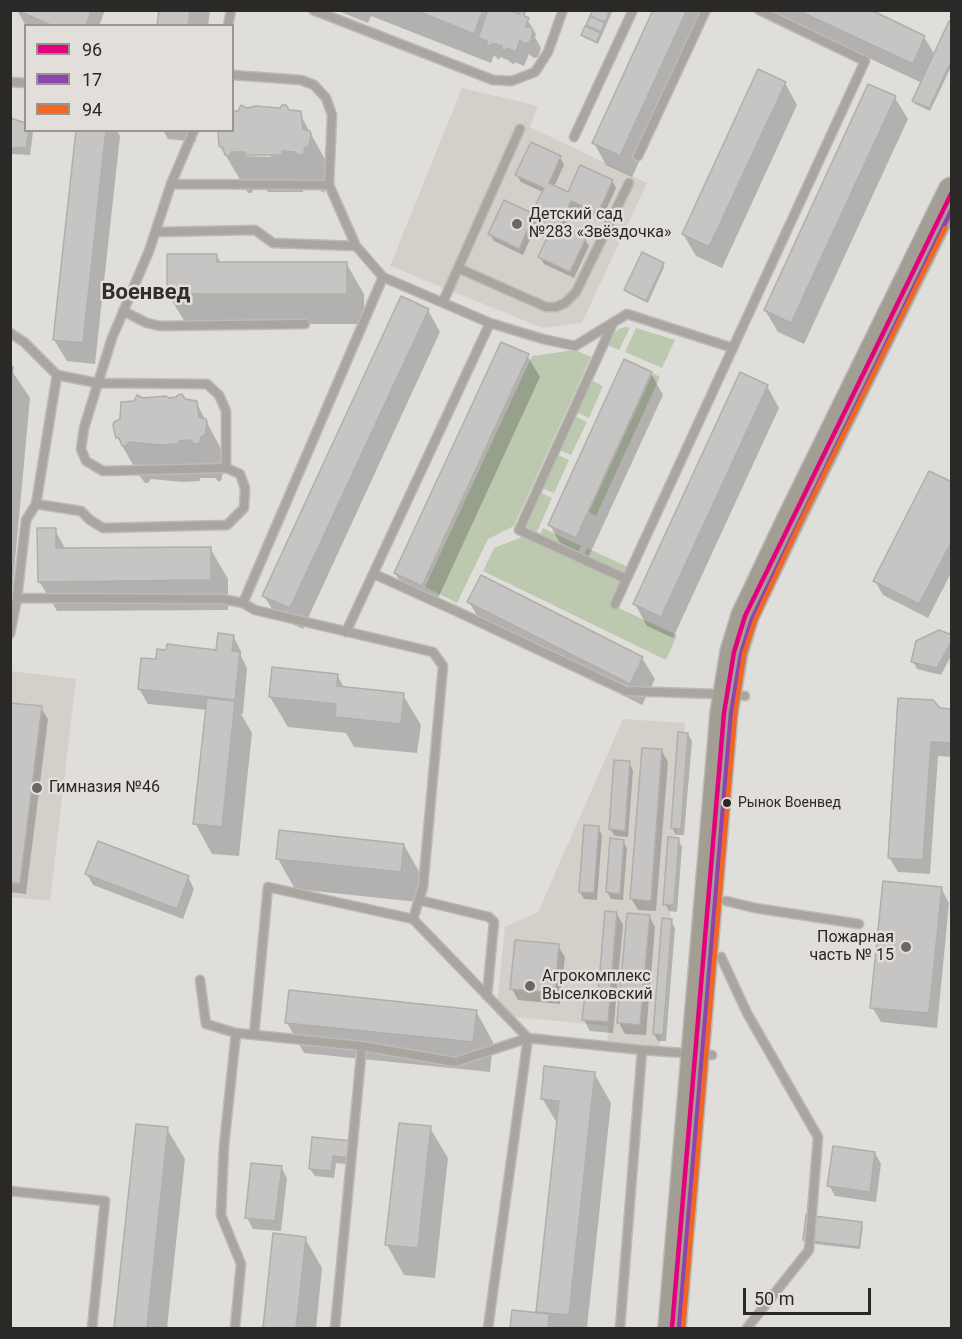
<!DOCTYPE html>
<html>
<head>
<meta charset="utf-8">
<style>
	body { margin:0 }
	#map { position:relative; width:962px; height:1339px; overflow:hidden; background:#e0dedb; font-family:Roboto,sans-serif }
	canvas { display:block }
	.frame { position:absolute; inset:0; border:12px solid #2a2927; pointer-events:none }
	.legend { position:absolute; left:24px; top:24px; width:210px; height:108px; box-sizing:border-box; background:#e2ded9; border:2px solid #989692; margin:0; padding:8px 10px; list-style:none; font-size:18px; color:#2a2927 }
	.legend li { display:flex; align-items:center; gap:12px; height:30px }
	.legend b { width:30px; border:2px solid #989692 }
	.scale { position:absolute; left:743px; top:1288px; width:128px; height:27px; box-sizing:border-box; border:3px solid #2a2927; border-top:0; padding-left:8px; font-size:18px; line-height:21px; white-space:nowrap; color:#2a2927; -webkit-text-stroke:4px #e2ded9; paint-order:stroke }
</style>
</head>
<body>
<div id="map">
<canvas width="962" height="1339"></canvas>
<div class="frame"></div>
<ul class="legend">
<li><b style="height:8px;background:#e5007d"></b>96</li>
<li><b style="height:8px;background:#8e44ad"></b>17</li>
<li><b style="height:8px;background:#f26522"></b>94</li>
</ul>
<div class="scale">50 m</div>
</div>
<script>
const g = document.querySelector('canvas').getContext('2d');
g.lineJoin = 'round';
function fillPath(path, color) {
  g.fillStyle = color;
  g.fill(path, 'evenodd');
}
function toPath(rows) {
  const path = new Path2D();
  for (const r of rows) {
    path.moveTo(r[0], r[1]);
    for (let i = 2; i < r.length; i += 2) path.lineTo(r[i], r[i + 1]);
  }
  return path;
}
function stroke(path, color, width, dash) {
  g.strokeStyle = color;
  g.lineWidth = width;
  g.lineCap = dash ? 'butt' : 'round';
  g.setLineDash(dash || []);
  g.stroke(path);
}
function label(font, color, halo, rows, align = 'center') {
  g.font = font + ' Roboto,sans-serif';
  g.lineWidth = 5;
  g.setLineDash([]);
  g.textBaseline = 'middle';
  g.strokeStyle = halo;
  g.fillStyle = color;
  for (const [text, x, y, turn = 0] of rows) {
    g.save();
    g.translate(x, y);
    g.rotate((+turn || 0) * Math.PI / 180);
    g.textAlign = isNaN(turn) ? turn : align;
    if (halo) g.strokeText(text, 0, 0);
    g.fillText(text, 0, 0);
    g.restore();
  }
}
const built = toPath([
	[462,88,538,106,530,127,647,183,582,323,543,328,390,266],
	[11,671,76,679,50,901,11,897],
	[623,719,685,723,659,1056,607,1050,608,1026,496,1015,505,927,538,912]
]);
const green = toPath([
	[625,327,630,328,619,350,607,345,612,335,619,329],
	[636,328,675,340,662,368,625,352],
	[575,350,591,357,514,526,488,539,457,603,425,587,532,356],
	[653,373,660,377,596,516,589,512],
	[591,380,603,386,589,418,576,412],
	[574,416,587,422,571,455,559,450],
	[556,454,569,460,554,493,541,488],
	[539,492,552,498,536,534,528,530,525,526],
	[543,528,581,546,577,555,539,537],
	[522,537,620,582,610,604,677,635,666,660,483,571,494,548],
	[587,548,628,567,624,576,583,557]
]);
const shadow = toPath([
	[17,10,105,10,99,26,26,26],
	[161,10,210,10,208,26,159,26],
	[336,10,487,10,488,13,520,16,524,14,536,34,535,37,541,48,538,57,534,58,529,54,524,66,515,62,514,65,508,60,500,57,499,60,494,55,491,63,371,16,368,23],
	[594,10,613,10,598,44,585,38,583,35],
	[655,10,709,10,632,177,606,165,594,143],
	[766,10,867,10,924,37,935,55,952,24,952,65,930,111,915,104,913,101,922,83],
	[785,83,797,105,722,268,696,256,683,234],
	[895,98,908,119,804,344,778,332,765,310],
	[246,110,289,112,301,116,331,170,324,193,318,189,303,189,303,192,268,192,266,189,254,189,251,193,248,193,220,146,218,136,219,133,224,130,232,130],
	[245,153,271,154,271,157,245,156],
	[10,120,26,130,33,132,30,155,10,154],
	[77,130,117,130,120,136,95,364,67,361,54,340],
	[163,130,197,130,196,142,168,139],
	[560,157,564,165,554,187,568,194,612,181,616,188,602,219,575,207,565,230,585,239,589,246,574,278,544,264,540,257,551,233,536,226,523,255,494,241,490,234,533,215,543,192,521,182,517,175],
	[216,255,221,263,346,263,364,294,364,324,186,324,168,294],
	[663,264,664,267,648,303,628,293,626,290],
	[428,310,440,332,303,629,277,617,264,596],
	[527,355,540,377,434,607,408,595,395,573],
	[10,368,30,398,10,615],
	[651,373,663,395,588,558,562,547,550,525],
	[767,386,779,408,673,638,647,626,635,604],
	[168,399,194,401,197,404,228,462,226,473,222,475,222,479,219,482,215,478,200,478,200,481,183,482,151,479,148,483,145,483,139,475,117,437,122,420,142,400],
	[952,484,952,571,928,618,883,595,875,581],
	[55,530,66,550,210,548,228,579,228,610,57,611,39,581],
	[469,602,642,658,655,679,642,705,482,624],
	[233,636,241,651,241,656,247,668,243,714,241,714,252,733,239,856,212,854,195,823,207,710,148,704,139,689,157,661,217,651],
	[952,637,952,654,941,675,917,669,913,661],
	[337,675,345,689,403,695,421,725,417,753,354,747,346,733,288,727,270,697],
	[10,704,41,708,48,719,26,894,10,892],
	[939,709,952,710,952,757,938,756,930,874,898,872,889,857],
	[688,734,692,741,684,835,676,835,672,827],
	[662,751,668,762,656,911,638,910,631,898],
	[629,763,633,770,628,837,615,836,610,829],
	[598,827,602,835,597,900,584,899,580,892],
	[678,839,682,847,677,912,669,911,665,904],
	[623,841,627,848,623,900,611,899,607,892],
	[404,845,421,875,418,902,295,889,278,859],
	[87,874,188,877,194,889,183,919,93,885],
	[941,888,949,903,937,1028,881,1022,872,1007],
	[617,914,623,925,613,1033,590,1031,584,1020,599,996],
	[649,916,655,927,646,1035,625,1034,619,1023],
	[671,921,675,928,666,1041,658,1041,654,1034],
	[558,946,565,957,560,1004,518,1000,512,989],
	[476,1011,493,1042,490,1072,304,1053,287,1023],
	[594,1073,611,1103,587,1328,512,1328,514,1311,538,1314,558,1125,542,1098],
	[137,1125,167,1129,185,1159,167,1328,115,1328],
	[430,1128,448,1158,435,1278,404,1275,387,1245],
	[351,1143,354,1165,336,1163,334,1178,315,1176,310,1169],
	[875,1153,881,1164,876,1202,835,1196,829,1185],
	[281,1167,287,1178,281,1231,253,1229,247,1218],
	[861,1223,863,1226,860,1249,806,1243,805,1240],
	[275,1235,305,1238,322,1268,316,1328,265,1328]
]);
const building = toPath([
	[16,10,91,10,86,26,53,26,16,10],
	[159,10,190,10,188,26,157,26,159,10],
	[415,10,483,10,474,34,415,10],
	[488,10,510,10,519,14,520,11,525,12,524,16,529,18,525,27,531,27,533,32,530,42,525,44,520,40,516,52,506,48,505,51,501,49,502,46,492,43,491,46,486,44,487,41,478,38,488,10],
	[593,10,604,10,609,13,605,22,590,16,593,10],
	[653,10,687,10,620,156,592,143,653,10],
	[797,10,871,10,925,36,913,64,797,10],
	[590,16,605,23,601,32,586,25,590,16],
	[949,21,952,22,952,60,929,108,912,101,949,21],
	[585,26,601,33,596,42,581,35,585,26],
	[758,69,786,82,709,247,682,234,758,69],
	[868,84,896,96,791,323,764,310,868,84],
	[241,105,247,108,256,106,280,108,282,105,286,105,289,110,301,111,303,129,310,131,311,134,309,146,305,148,303,155,296,154,295,152,282,151,282,155,245,155,245,152,232,152,229,156,225,155,223,148,219,146,218,132,232,130,232,111,238,111,241,105],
	[10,118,26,123,26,130,29,130,26,148,16,147,15,149,10,148,10,118],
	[76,130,106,130,83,343,53,340,76,130],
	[531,142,561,156,549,183,568,192,580,165,613,180,598,213,571,201,560,226,586,238,570,272,538,257,551,229,532,220,519,249,488,234,504,200,532,213,544,188,515,175,531,142],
	[642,252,664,263,646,301,624,290,642,252],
	[167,254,217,254,217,262,347,262,347,294,167,294,167,254],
	[401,296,429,309,290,608,262,596,401,296],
	[501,342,529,354,422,586,394,573,501,342],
	[624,359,652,372,576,538,548,525,624,359],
	[10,366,13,367,10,398,10,366],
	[740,372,768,385,661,617,633,604,740,372],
	[182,394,185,399,197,401,199,417,206,419,207,423,205,435,201,437,199,444,192,443,192,440,179,441,179,444,160,445,129,442,126,446,122,446,119,438,116,438,113,426,114,422,120,419,121,402,134,401,137,395,143,398,166,396,169,398,176,397,178,395,182,394],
	[929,471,952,482,952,541,919,604,873,581,929,471],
	[37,528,56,528,56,548,211,547,211,580,38,582,37,528],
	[481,575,643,657,630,684,467,602,481,575],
	[939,630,952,635,952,640,937,668,911,662,916,641,939,630],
	[218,633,234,635,232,651,240,652,235,700,138,689,141,658,156,659,157,649,166,650,167,644,216,650,218,633],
	[272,667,338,674,337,686,404,693,401,724,335,717,336,704,269,697,272,667],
	[207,698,235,701,222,827,193,824,207,698],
	[898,698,933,700,940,708,952,709,952,743,931,742,923,860,888,858,898,698],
	[10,703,42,706,20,884,10,882,10,703],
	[678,732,688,733,681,829,671,828,678,732],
	[642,748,662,749,651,901,630,899,642,748],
	[614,760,630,761,625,831,609,829,614,760],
	[584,825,599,826,594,893,579,892,584,825],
	[279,830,404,844,401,872,276,859,279,830],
	[668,837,679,838,674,905,663,905,668,837],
	[610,838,624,840,620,894,606,892,610,838],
	[98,841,189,876,177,909,85,874,98,841],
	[883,881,942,887,929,1013,870,1008,883,881],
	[605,911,617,912,608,1022,582,1020,585,993,598,994,605,911],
	[627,913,650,915,640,1025,617,1023,627,913],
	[662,918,672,919,663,1035,653,1034,662,918],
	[515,940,559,944,555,993,510,989,515,940],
	[289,990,477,1010,473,1042,285,1023,289,990],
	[544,1066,595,1072,569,1315,536,1312,559,1101,541,1099,544,1066],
	[399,1123,431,1126,418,1248,385,1245,399,1123],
	[136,1124,168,1127,147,1328,114,1328,136,1124],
	[312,1137,352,1141,350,1158,333,1156,331,1171,309,1169,312,1137],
	[833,1146,875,1152,870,1192,827,1186,833,1146],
	[251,1163,282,1166,275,1221,245,1218,251,1163],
	[806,1215,862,1222,859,1247,803,1240,806,1215],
	[273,1233,306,1237,296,1328,263,1328,273,1233],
	[512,1310,549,1314,548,1328,510,1328,512,1310]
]);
const lane = toPath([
	[313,10,493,80,512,81,535,72,548,52,563,10],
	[228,26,231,10],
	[232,75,301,80,314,85,326,98,332,115,329,185,356,246,383,277],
	[10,82,26,83],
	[574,137,633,10],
	[638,156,706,10],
	[171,184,329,185],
	[156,232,255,230,273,243,356,246],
	[458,268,546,307,556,307,565,303,576,292,629,183],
	[443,302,520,129],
	[123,311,147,323,160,326,305,324],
	[613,323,519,530,626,579],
	[10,333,24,342,57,375,97,383,207,384,219,395,226,411,226,468],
	[36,504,81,511,90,520,103,528,227,525,244,508,245,488,240,474,226,468,103,471,86,461,81,449,84,428,112,338,149,251,171,184,194,130],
	[374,574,456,611,626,691,716,694,745,696],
	[17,598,26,520,36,504,57,375],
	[243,603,383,277,490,323,543,339,575,346,627,314,733,348],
	[615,604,865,61,759,10],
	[346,632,490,323],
	[10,634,17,598,222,599,243,603,255,610,433,652,443,666,423,887,413,919,528,1038,642,1050,712,1055],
	[419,900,489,917,494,922,487,996],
	[726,901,755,908,859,924],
	[721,957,747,1013,818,1137,809,1250,747,1328],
	[200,980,206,1024,236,1033],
	[254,1035,268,887,413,919],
	[10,1191,105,1201,92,1328],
	[235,1328,241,1264,221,1215,224,1146,236,1033,362,1046],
	[335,1328,362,1046,455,1062,528,1038,488,1328],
	[620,1328,642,1050]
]);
const primary = toPath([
	[672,1328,724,713,734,652,745,616,791,519,952,191]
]);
const bus1 = toPath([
	[672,1328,724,713,734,652,745,616,952,192]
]);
const bus2 = toPath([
	[679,1328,731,714,741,654,752,619,952,209]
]);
const bus3 = toPath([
	[683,1327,735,714,744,654,755,620,800,523,945,228]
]);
const markers = [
	[517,224,6,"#6a6866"],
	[37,788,6,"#6a6866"],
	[727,803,5,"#2a2927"],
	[906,947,6,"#6a6866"],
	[530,986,6,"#6a6866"]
];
const busNames = [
	["Рынок Военвед",738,803]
];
const poiNames = [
	["Детский сад",529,215],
	["№283 «Звёздочка»",529,233],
	["Гимназия №46",49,788],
	["Пожарная",894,938,"right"],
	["часть № 15",894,956,"right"],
	["Агрокомплекс",542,977],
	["Выселковский",542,995]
];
const districtNames = [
	["Военвед",146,293]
];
fillPath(built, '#d4cfc8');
fillPath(green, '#bcc9ae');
fillPath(shadow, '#0003');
fillPath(building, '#c7c5c3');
stroke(building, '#b0aeac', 1.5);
stroke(lane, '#bbbab8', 11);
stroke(primary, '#bbbab8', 30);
stroke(lane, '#aaa69f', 8);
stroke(primary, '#a39e94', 27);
stroke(bus1, '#e5007d', 4.5);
stroke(bus2, '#8e44ad', 4.5);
stroke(bus3, '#f26522', 4.5);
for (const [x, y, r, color] of markers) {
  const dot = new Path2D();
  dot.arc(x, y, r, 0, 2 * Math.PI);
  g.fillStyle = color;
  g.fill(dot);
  stroke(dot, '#e2ded9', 2);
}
label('14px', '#2a2927', '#e2ded9', busNames, 'left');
label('16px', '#2a2927', '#e2ded9', poiNames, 'left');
label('bold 22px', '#322f2b', '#e2ded9', districtNames);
</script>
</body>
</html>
